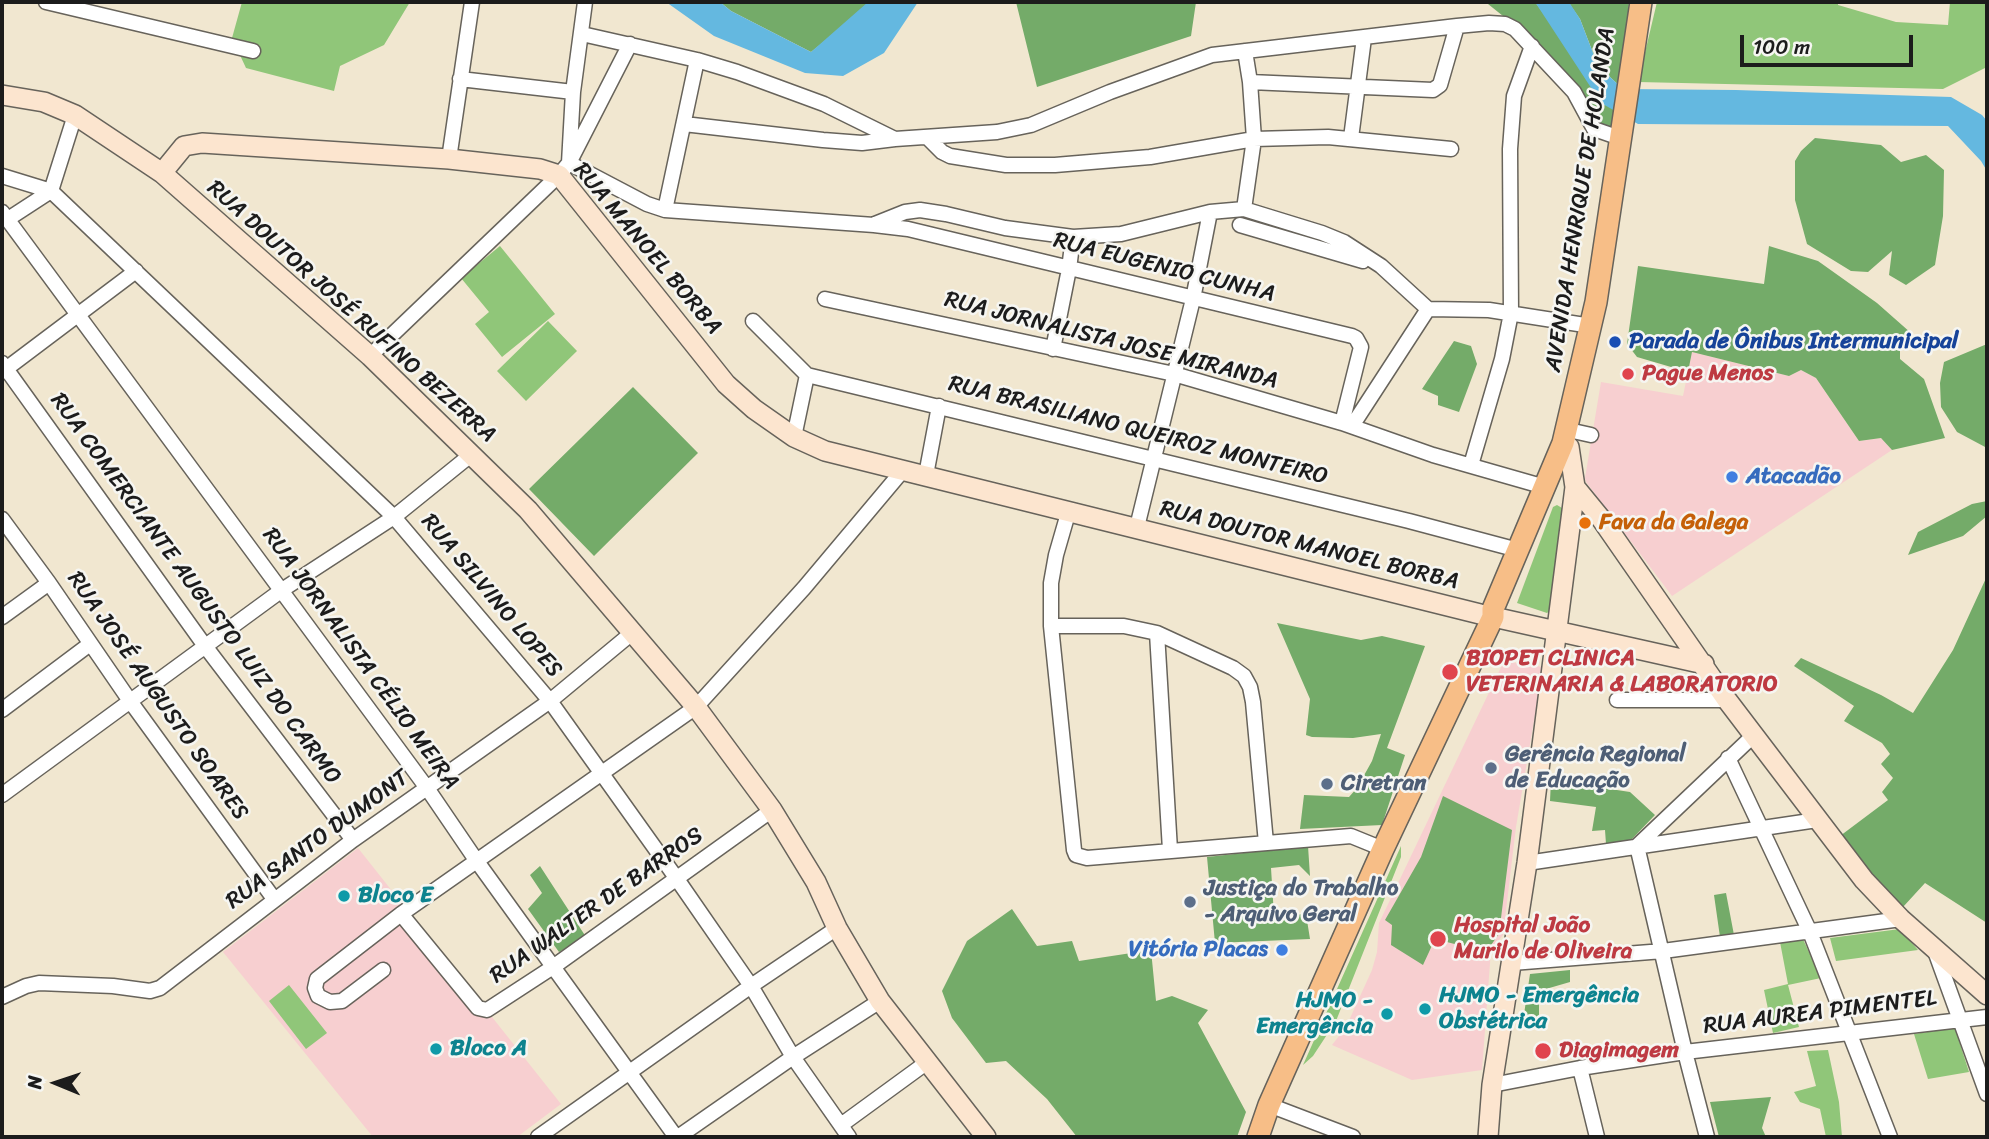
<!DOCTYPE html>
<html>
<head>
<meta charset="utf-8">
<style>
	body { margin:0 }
	#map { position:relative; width:1989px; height:1139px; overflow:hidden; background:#f1e7d0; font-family:Sriracha,sans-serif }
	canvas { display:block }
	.frame { position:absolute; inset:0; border:4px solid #1c1c1c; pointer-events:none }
	.north { position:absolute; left:21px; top:1048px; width:70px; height:70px; -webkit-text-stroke:5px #f6f6f2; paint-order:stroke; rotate:272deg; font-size:19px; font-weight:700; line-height:28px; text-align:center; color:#1c1c1c }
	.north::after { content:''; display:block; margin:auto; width:24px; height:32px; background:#1c1c1c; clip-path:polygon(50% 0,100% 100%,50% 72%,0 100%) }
	.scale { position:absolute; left:1740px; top:35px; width:173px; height:32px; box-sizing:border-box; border:4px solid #1c1c1c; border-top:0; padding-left:9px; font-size:21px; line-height:24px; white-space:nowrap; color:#1c1c1c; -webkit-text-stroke:5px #f6f6f2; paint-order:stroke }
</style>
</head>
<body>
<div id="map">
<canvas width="1989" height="1139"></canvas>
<div class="frame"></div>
<div class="north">N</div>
<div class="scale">100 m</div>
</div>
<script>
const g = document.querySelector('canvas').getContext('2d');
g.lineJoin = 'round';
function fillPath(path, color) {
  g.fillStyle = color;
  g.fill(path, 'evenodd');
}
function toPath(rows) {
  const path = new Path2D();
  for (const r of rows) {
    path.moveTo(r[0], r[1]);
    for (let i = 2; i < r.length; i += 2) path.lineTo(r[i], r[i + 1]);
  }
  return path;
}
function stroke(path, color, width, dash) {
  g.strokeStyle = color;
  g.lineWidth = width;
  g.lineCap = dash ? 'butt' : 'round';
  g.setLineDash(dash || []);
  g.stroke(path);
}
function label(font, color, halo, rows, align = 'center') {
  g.font = font + ' Sriracha,sans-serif';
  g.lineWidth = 5;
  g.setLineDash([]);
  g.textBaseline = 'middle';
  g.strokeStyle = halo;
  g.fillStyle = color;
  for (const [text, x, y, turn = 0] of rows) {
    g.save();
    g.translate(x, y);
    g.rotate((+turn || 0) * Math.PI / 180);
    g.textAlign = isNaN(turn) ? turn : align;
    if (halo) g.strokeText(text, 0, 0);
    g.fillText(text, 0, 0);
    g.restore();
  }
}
const built = toPath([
	[1692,352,1789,376,1801,370,1816,378,1859,441,1881,438,1892,450,1672,596,1586,482,1585,478,1601,382,1683,396],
	[1504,661,1543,667,1516,827,1503,935,1491,950,1482,1070,1412,1080,1332,1045,1346,1027,1372,970,1377,952,1379,923],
	[358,848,561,1104,517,1137,373,1137,223,952]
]);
const green = toPath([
	[242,2,410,2,384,45,340,66,334,91,246,68,232,38],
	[1657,2,1838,2,1838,5,1896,22,1948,25,1950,2,1987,2,1987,67,1943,89,1638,82],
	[500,246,555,314,502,357,475,324,489,312,461,278],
	[548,321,577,351,526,401,497,371],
	[1557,505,1562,508,1551,610,1547,613,1517,603,1553,507],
	[1401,846,1401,857,1336,1021,1313,1056,1303,1065],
	[1900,929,1918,950,1836,961,1830,938],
	[1802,937,1821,978,1788,985,1799,1027,1773,1033,1764,990,1788,984,1780,942],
	[289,985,327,1033,306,1049,269,1001],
	[1955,1028,1969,1072,1928,1079,1914,1034],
	[1828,1050,1839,1102,1842,1137,1826,1137,1820,1109,1800,1102,1794,1092,1816,1086,1807,1051]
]);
const forest = toPath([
	[720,2,874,2,811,52,731,11],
	[1016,2,1196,2,1191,36,1037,87],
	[1475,2,1535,2,1620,115,1618,134,1595,127,1513,24,1488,4],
	[1568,2,1629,2,1623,89,1598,66,1580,19],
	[1815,138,1881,145,1901,162,1926,155,1944,170,1943,216,1935,265,1906,285,1889,275,1892,251,1868,272,1851,271,1807,244,1795,200,1795,161,1801,151],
	[1769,246,1818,261,1877,303,1911,333,1900,347,1900,359,1924,379,1945,438,1892,450,1881,438,1859,441,1816,378,1801,370,1789,376,1692,352,1688,372,1637,357,1627,344,1638,266,1764,284],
	[1454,341,1471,346,1477,364,1459,412,1438,405,1438,396,1422,389],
	[1987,344,1987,448,1957,432,1941,407,1940,383,1944,362],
	[633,387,698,453,594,556,529,489],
	[1987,501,1987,516,1963,536,1908,555,1918,532,1972,504],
	[1987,576,1987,923,1925,883,1903,907,1882,888,1840,836,1888,800,1882,792,1893,778,1881,764,1890,754,1882,743,1844,721,1854,706,1794,666,1801,658,1881,695,1913,713,1953,650],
	[1277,623,1361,640,1382,636,1425,646,1387,748,1405,755,1382,825,1300,829,1304,795,1349,797,1357,788,1372,761,1381,734,1353,738,1312,737,1306,735,1310,699],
	[1551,780,1630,792,1655,815,1631,840,1606,844,1605,830,1592,831,1596,807,1550,801],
	[1443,796,1512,830,1499,934,1486,952,1435,939,1423,965,1391,945,1392,925,1385,920,1421,857],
	[1308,846,1310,876,1299,865,1271,868,1274,916,1306,914,1310,939,1215,943,1207,857],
	[540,866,586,937,559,952,528,909,542,893,530,875],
	[1726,893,1734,935,1720,937,1714,895],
	[1012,909,1037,946,1072,941,1079,961,1151,950,1156,1001,1172,996,1208,1010,1198,1023,1246,1112,1237,1137,1077,1137,1047,1099,1006,1061,986,1063,952,1018,942,991,967,941],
	[1570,970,1570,982,1539,991,1539,1020,1523,1021,1530,974],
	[1771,1097,1762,1128,1766,1137,1719,1137,1710,1102]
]);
const water = toPath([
	[666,2,720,2,731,11,811,52,868,2,918,2,884,53,843,76,805,73,714,36],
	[1535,2,1569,2,1580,19,1598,66,1623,89,1736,90,1951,97,1982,115,1987,121,1987,171,1981,161,1948,126,1638,124,1601,103]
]);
const street = toPath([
	[46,2,253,51],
	[582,34,697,60,737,72,824,104,895,139,997,132,1031,125,1110,92,1212,55,1457,26,1489,23,1505,24,1515,29,1574,92,1594,129,1620,138],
	[630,44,569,163,647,204,665,210,874,225,908,229,1352,336,1356,338,1361,347,1342,423],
	[460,79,573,92],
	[1250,82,1433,90,1440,85,1457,26],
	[684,124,823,140,862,143,895,139],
	[927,137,942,152,950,156,1006,165,1055,165,1150,157,1254,139,1328,137,1451,149],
	[1351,138,1364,38],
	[449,159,472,2],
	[2,176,51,191,394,517,550,701,677,879,751,986,793,1057,849,1137],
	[1244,209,1254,139,1250,82,1245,51],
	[665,210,697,60],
	[2,212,427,788,476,860,676,1137],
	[8,219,51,191,75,115],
	[875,224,905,212,920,210,946,214,1005,228,1073,237,1121,234,1210,212,1244,209,1322,233,1344,242,1381,266,1428,309],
	[1240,225,1363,261],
	[825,299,1174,374,1342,423,1433,455,1545,487],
	[1428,309,1489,310,1591,326],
	[753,321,807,375],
	[1053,349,1069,269,1073,237],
	[370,356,559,175,569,163,573,92,585,2],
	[2,363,205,646,353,840],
	[2,372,136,271],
	[1352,426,1428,309],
	[1573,431,1591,435],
	[794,437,807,375,1409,521,1518,550],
	[1471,465,1502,359,1511,313,1510,149,1514,96,1532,46],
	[926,475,939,406],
	[1069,510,1056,555,1051,583,1051,626,1074,850,1076,855,1087,858,1351,836,1383,849],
	[2,519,49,583,130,701,274,899],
	[1137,527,1193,299,1210,212],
	[2,617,49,583],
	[1051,626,1124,626,1157,633,1233,668,1244,676,1250,687,1253,702,1266,843],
	[1157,633,1170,850],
	[1617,700,1727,700],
	[2,710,90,644],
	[1728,758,1810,932,1890,1137],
	[2,795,282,590,394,517,472,454],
	[1527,863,1817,820],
	[401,914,478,1008,487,1010,553,967,772,810],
	[1935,951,1987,1094],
	[1512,963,1663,951,1901,919],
	[383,970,342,1001,330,1002,318,996,315,988,317,979,401,914,696,707,804,588,904,469],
	[2,997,26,986,39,983,113,986,150,991,160,988,353,840,550,701,632,633],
	[1580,1068,1597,1137],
	[1492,1085,1580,1068,1685,1052,1987,1017],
	[1269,1105,1353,1137],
	[841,1125,926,1063],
	[538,1137,751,986,837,928],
	[678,1137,793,1057,880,1001],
	[1707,1137,1685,1052,1637,846,1754,735]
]);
const secondary = toPath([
	[2,95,44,102,75,115,162,173,370,356,528,510,696,707,772,810,816,882,837,928,880,1001,986,1137],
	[162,173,184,146,202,143,449,159,540,169,559,175,726,384,754,409,794,437,825,451,1480,614,1704,664],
	[1575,487,1602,520,1727,700,1864,880,1901,919,1987,995],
	[1488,1137,1492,1085,1527,863,1571,519,1575,487,1569,447]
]);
const primary = toPath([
	[1258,1137,1269,1105,1383,849,1493,617,1493,609,1563,443,1596,302,1641,2]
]);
const markers = [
	[1615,342,7,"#1a4fb4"],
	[1628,374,7,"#e0444e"],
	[1732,477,7,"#3f7fe0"],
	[1585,523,7,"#e8710a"],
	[1450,672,9,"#e0444e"],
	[1491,768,7,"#5c6f8a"],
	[1327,784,7,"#5c6f8a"],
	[344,896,7,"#0f9aa8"],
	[1190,902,7,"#5c6f8a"],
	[1438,939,9,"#e0444e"],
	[1282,950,7,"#3f7fe0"],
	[1425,1009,7,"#0f9aa8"],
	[1387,1014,7,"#0f9aa8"],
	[436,1049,7,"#0f9aa8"],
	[1543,1051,9,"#e0444e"]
];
const streetNames = [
	["AVENIDA HENRIQUE DE HOLANDA",1581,200,-81],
	["RUA MANOEL BORBA",647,249,50],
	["RUA EUGENIO CUNHA",1164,268,14],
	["RUA DOUTOR JOSÉ RUFINO BEZERRA",351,312,42],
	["RUA JORNALISTA JOSE MIRANDA",1111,341,14],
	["RUA BRASILIANO QUEIROZ MONTEIRO",1138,431,14],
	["RUA DOUTOR MANOEL BORBA",1309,546,14],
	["RUA COMERCIANTE AUGUSTO LUIZ DO CARMO",195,589,54],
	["RUA SILVINO LOPES",491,596,50],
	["RUA JORNALISTA CÉLIO MEIRA",360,659,54],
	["RUA JOSÉ AUGUSTO SOARES",157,696,55],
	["RUA SANTO DUMONT",318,840,-36],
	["RUA WALTER DE BARROS",597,906,-35],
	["RUA AUREA PIMENTEL",1820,1013,-7]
];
const transitNames = [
	["Parada de Ônibus Intermunicipal",1629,342]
];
const healthNames = [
	["Pague Menos",1642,374],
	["BIOPET CLINICA",1466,659],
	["VETERINARIA & LABORATORIO",1466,685],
	["Hospital João",1454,926],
	["Murilo de Oliveira",1454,952],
	["Diagimagem",1559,1051]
];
const shopNames = [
	["Atacadão",1746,477],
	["Vitória Placas",1268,950,"right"]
];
const foodNames = [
	["Fava da Galega",1599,523]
];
const serviceNames = [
	["Gerência Regional",1505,755],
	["de Educação",1505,781],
	["Ciretran",1341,784],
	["Justiça do Trabalho",1204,889],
	["- Arquivo Geral",1204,915]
];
const cultureNames = [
	["Bloco E",358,896],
	["HJMO - Emergência",1439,996],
	["Obstétrica",1439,1022],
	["HJMO -",1373,1001,"right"],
	["Emergência",1373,1027,"right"],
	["Bloco A",450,1049]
];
fillPath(built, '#f7cfd0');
fillPath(green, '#90c679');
fillPath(forest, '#74ab69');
fillPath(water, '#64b8e0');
stroke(street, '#67635b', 17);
stroke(secondary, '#67635b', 22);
stroke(primary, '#67635b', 24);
stroke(street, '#fff', 14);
stroke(secondary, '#fce5cf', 19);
stroke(primary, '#f7be87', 21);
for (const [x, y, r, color] of markers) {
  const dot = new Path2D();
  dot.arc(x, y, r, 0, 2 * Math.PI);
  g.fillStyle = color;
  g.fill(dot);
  stroke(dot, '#f6f6f2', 2.5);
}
label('23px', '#1c1c1c', '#f6f6f2', streetNames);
label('bold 23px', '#164399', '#f6f6f2', transitNames, 'left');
label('bold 23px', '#be3a42', '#f6f6f2', healthNames, 'left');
label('bold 23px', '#366cbe', '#f6f6f2', shopNames, 'left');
label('bold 23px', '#c56008', '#f6f6f2', foodNames, 'left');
label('bold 23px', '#4e5e75', '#f6f6f2', serviceNames, 'left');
label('bold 23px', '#0d838f', '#f6f6f2', cultureNames, 'left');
</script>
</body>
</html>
